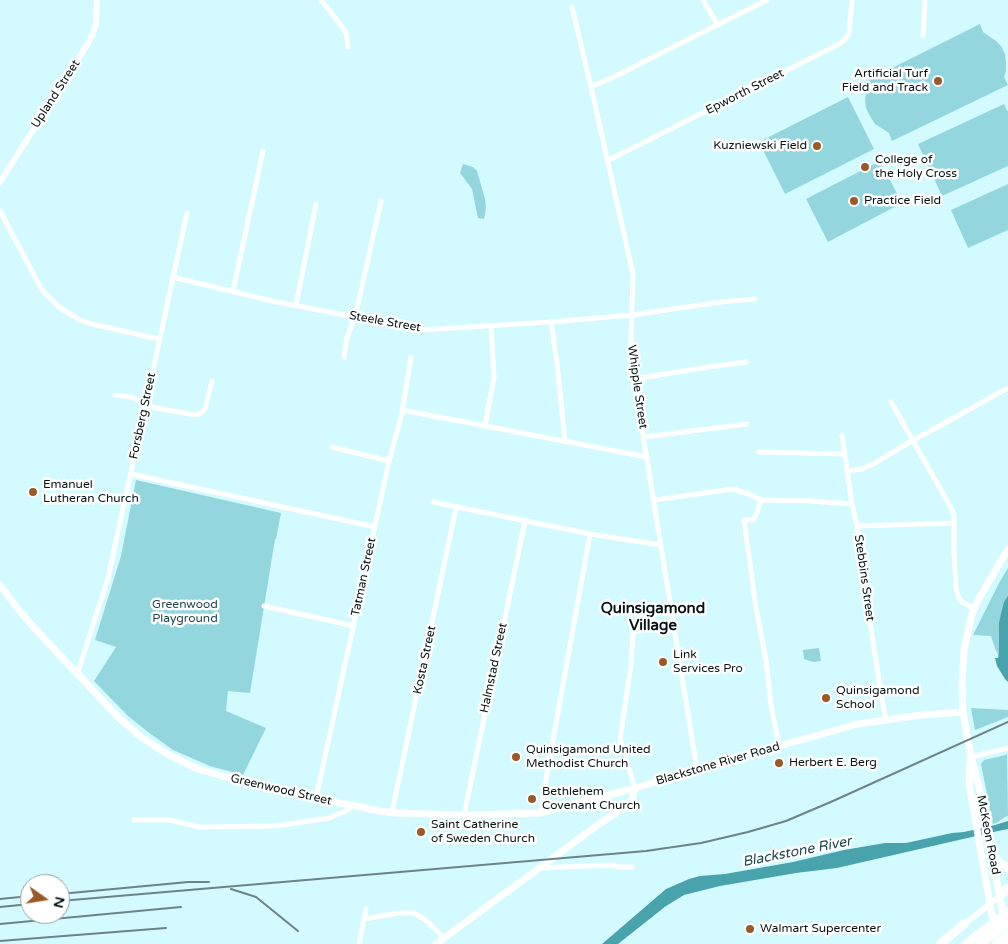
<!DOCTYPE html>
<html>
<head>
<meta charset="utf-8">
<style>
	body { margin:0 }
	#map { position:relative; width:1008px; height:944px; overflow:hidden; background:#d3fafe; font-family:"Varela Round",sans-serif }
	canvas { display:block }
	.north { position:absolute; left:20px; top:874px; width:50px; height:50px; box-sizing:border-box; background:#fff; border:1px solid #9ba1a2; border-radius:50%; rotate:103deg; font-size:14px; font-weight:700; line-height:20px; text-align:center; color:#061416 }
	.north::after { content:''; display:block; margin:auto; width:18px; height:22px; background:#9b5927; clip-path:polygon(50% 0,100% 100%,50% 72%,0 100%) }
</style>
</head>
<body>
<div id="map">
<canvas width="1008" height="944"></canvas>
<div class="north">N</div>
</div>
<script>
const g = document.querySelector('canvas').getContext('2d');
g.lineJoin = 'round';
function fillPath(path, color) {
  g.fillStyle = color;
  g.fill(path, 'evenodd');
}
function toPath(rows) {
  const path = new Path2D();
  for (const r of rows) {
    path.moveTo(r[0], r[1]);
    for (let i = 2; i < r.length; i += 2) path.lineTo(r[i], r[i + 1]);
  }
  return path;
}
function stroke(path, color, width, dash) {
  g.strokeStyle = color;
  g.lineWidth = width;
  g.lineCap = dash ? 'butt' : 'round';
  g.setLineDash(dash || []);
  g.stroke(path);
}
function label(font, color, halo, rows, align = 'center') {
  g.font = font + ' "Varela Round",sans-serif';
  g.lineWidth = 5;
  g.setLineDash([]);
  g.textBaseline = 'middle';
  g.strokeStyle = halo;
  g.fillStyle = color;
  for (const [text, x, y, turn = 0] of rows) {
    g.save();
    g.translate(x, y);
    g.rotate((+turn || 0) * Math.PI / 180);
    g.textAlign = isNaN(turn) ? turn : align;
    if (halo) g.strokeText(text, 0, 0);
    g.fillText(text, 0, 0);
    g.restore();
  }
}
const green = toPath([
	[980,24,983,32,996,41,1001,46,1005,54,1006,62,1006,71,1004,77,1008,85,892,141,889,133,875,124,870,116,866,108,865,100,867,87,864,82],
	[848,97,874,149,785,194,759,142],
	[1004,104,1008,112,1008,166,942,196,918,144],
	[880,161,902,203,828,242,806,199],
	[463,164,473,167,477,171,485,199,486,208,484,219,478,218,472,189,460,173],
	[1008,184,1008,230,968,248,951,210],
	[136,480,281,513,276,539,275,539,250,693,228,691,226,711,266,728,243,775,210,766,173,750,148,732,128,716,94,681,116,647,95,640,121,556],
	[1008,568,1008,671,996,651,991,636,973,635,999,583],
	[819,648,821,661,813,662,804,659,803,650],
	[971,708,1008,710,1008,717,975,730],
	[1007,753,1008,816,1005,817,998,822,993,824,981,764,984,760,1006,755]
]);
const water = toPath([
	[1008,596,1008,682,1005,679,997,666,995,658,998,658,999,653,999,623,1001,614,1004,602],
	[1008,821,1008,829,998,831,837,868,796,873,720,886,684,895,666,906,618,944,602,944,666,889,689,879,700,876,725,874,793,862,844,850,885,843,906,843,952,833,964,832,995,825]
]);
const minor = toPath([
	[321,0,340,24,346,33,348,47],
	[703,0,718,25],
	[572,7,591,87,633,274,631,339,634,379,697,770],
	[923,36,925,0],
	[591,87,620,74,665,51,767,0],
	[607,161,841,43,846,38,849,33,852,0],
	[0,211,42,290,59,307,80,320,92,324,159,339],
	[172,277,272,301,421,330,551,322,632,315,721,302,755,299],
	[233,291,263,151],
	[296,305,316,204],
	[551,322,557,363,565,441],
	[344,357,347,337,355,317,381,201],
	[634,379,702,368,746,362],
	[115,395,131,397,156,408,196,415,201,413,205,409,212,381],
	[891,402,950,506,954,515,954,552,956,588,958,596,961,601,974,609],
	[402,410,647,457],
	[485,426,494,377,491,326],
	[842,435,852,504,857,526,860,557,882,700,886,720],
	[644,437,747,424],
	[332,447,389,461],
	[759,452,844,454],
	[848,471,862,469,873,464,912,441,1008,388],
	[131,474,375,527],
	[654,500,733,489,749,494,761,500,810,501,852,504],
	[761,500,757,513,753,520,744,520,756,608,766,660,771,705,779,746],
	[433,502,590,534,660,545],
	[857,526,954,523],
	[264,606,354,626],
	[77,675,108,578,187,213],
	[971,757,1008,748],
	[635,788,620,739,631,665,633,632,673,624],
	[316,798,389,461,402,413,411,357],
	[392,812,456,508],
	[540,813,590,534],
	[464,815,525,521],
	[134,820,169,820,200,827,271,826,282,825,329,818,348,810,353,806],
	[539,868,610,865,621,867,632,867],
	[364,919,399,913,414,913,427,921,444,938],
	[359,944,366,909]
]);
const tertiary = toPath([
	[0,182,76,63,91,38,96,24,97,0],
	[962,926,1000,896]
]);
const secondary = toPath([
	[0,585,18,609,37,631,119,718,141,737,169,755,198,769,222,776,316,798,380,811,395,813,467,815,540,813,635,788,779,746,858,724,921,715,963,712],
	[970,760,969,775,970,789,994,927],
	[1004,919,979,787,971,757,963,712,962,685,964,650,971,617,978,600,1008,549],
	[1006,932,1008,944],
	[436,944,599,824,625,807,632,800,635,788]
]);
const motorway = toPath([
	[990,847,998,862,1008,868],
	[1000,896,1008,888],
	[940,944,964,924],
	[966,944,1008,912],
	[980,944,1008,923],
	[996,944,1008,935]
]);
const rail = toPath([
	[231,889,256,897,298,931],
	[60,894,188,882,209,882],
	[0,899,30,896],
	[60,901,646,851,701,843,748,832,786,821,833,801,1008,722],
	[0,907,30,904],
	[0,924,181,907],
	[0,941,166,928]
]);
const markers = [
	[938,81,5,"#9b5927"],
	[817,146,5,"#9b5927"],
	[865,167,5,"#9b5927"],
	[854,201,5,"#9b5927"],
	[33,492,5,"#9b5927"],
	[663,662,5,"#9b5927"],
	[826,698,5,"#9b5927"],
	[516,757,5,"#9b5927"],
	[779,763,5,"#9b5927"],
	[532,799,5,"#9b5927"],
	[421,832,5,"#9b5927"],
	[750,929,5,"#9b5927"]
];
const poiNames = [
	["Artificial Turf",928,74,"right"],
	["Field and Track",928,88,"right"],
	["Kuzniewski Field",807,146,"right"],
	["College of",875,160],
	["the Holy Cross",875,174],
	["Practice Field",864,201],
	["Emanuel",43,485],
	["Lutheran Church",43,499],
	["Link",673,655],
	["Services Pro",673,669],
	["Quinsigamond",836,691],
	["School",836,705],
	["Quinsigamond United",526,750],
	["Methodist Church",526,764],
	["Herbert E. Berg",789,763],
	["Bethlehem",542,792],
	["Covenant Church",542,806],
	["Saint Catherine",431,825],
	["of Sweden Church",431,839],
	["Walmart Supercenter",760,929]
];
const streetNames = [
	["Epworth Street",745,92,-27],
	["Upland Street",56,94,-57],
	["Steele Street",385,322,10],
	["Whipple Street",637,387,82],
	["Forsberg Street",143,416,-78],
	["Tatman Street",364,577,-78],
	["Stebbins Street",864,578,82],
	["Kosta Street",425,660,-78],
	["Halmstad Street",494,668,-78],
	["Blackstone River Road",718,764,-16],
	["Greenwood Street",281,790,13],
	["McKeon Road",988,835,79]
];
const parkNames = [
	["Greenwood",185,605],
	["Playground",185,619]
];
const waterNames = [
	["Blackstone River",797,852,-11]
];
const quarterNames = [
	["Quinsigamond",653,609],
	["Village",653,626]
];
fillPath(green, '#93d6de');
fillPath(water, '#49a3ac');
stroke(minor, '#fff', 5);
stroke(tertiary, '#fff', 6);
stroke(secondary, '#fff', 7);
stroke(motorway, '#fff', 9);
stroke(rail, '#6a8487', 2);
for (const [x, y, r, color] of markers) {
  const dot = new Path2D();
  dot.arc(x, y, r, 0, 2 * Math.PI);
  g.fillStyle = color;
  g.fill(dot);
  stroke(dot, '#fff', 2);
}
label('12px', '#061416', '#fff', poiNames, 'left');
label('12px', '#061416', '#fff', streetNames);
label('12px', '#1f484d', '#fff', parkNames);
label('italic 14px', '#20494e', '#fff', waterNames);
label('bold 15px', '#061416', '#fff', quarterNames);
</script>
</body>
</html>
